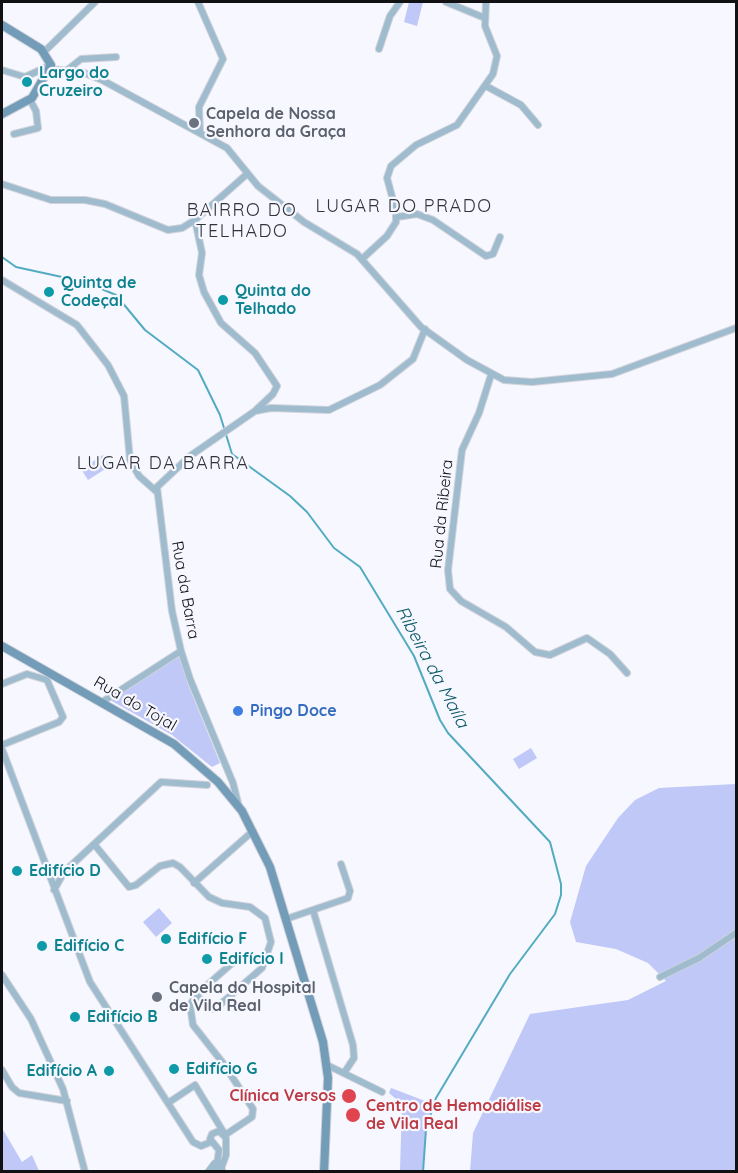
<!DOCTYPE html>
<html>
<head>
<meta charset="utf-8">
<style>
	body { margin:0 }
	#map { position:relative; width:738px; height:1173px; overflow:hidden; background:#f6f7ff; font-family:Quicksand,sans-serif }
	canvas { display:block }
	.frame { position:absolute; inset:0; border:3px solid #111114; pointer-events:none }
</style>
</head>
<body>
<div id="map">
<canvas width="738" height="1173"></canvas>
<div class="frame"></div>
</div>
<script>
const g = document.querySelector('canvas').getContext('2d');
g.lineJoin = 'round';
function fillPath(path, color) {
  g.fillStyle = color;
  g.fill(path, 'evenodd');
}
function toPath(rows) {
  const path = new Path2D();
  for (const r of rows) {
    path.moveTo(r[0], r[1]);
    for (let i = 2; i < r.length; i += 2) path.lineTo(r[i], r[i + 1]);
  }
  return path;
}
function stroke(path, color, width, dash) {
  g.strokeStyle = color;
  g.lineWidth = width;
  g.lineCap = dash ? 'butt' : 'round';
  g.setLineDash(dash || []);
  g.stroke(path);
}
function label(font, color, halo, rows, align = 'center') {
  g.font = font + ' Quicksand,sans-serif';
  g.lineWidth = 4.5;
  g.setLineDash([]);
  g.textBaseline = 'middle';
  g.strokeStyle = halo;
  g.fillStyle = color;
  for (const [text, x, y, turn = 0] of rows) {
    g.save();
    g.translate(x, y);
    g.rotate((+turn || 0) * Math.PI / 180);
    g.textAlign = isNaN(turn) ? turn : align;
    if (halo) g.strokeText(text, 0, 0);
    g.fillText(text, 0, 0);
    g.restore();
  }
}
const green = toPath([
	[409,2,423,2,417,26,404,22],
	[103,455,110,466,88,480,81,469],
	[180,656,187,682,220,763,212,767,172,735,110,700],
	[531,748,537,758,519,769,513,759],
	[736,784,736,1171,470,1172,473,1133,530,1014,628,1000,666,981,648,963,616,949,576,942,570,922,586,866,618,818,635,800,659,788],
	[159,908,172,923,156,937,143,922],
	[391,1088,433,1104,426,1129,423,1171,400,1171,402,1104,389,1093],
	[2,1128,22,1162,32,1155,39,1171,2,1171]
]);
const stream = toPath([
	[2,257,16,267,85,282,116,295,145,330,198,370,220,415,232,454,290,496,307,512,334,548,360,567,414,656,440,720,448,733,550,842,561,884,561,895,555,914,510,974,436,1098,426,1129,423,1172]
]);
const minor = toPath([
	[198,2,223,59,199,107,200,133],
	[446,2,485,18],
	[379,49,390,16,400,2],
	[44,52,95,2],
	[49,69,82,72,102,80,227,148,258,186,304,222,357,254,421,327,467,360,504,380,532,382,612,374,736,328],
	[2,70,25,77,51,65],
	[66,71,81,59,116,57],
	[486,86,521,105,538,125],
	[14,134,38,128,36,111,30,100],
	[2,184,51,200,85,200,105,204,168,230,182,228,195,220,247,174],
	[397,217,417,214,433,220,486,256,493,254,500,237],
	[195,220,202,253,199,275,204,292,221,323,255,353,277,386,273,394,256,410],
	[362,259,387,236,396,222,396,211,387,178,391,166,416,145,457,125,493,74,497,56,485,26,486,2],
	[2,280,77,325,108,365,124,396,130,460,139,476,157,492],
	[491,375,479,413,462,450,448,570,450,589,461,601,506,627,535,652,550,655,587,638,610,654,627,673],
	[2,684,27,674,47,680,63,717,59,722,2,745],
	[102,702,181,651],
	[2,749,90,982,193,1142,201,1146,211,1142],
	[239,807,233,783,190,679,181,651,172,611,157,487,190,456,255,411,271,408,329,410,380,385,413,359,425,329],
	[94,844,129,887,136,885,160,866,173,863,180,867,209,897,222,903,250,907,265,918,271,942,262,968,215,1009,209,1008,196,995],
	[194,883,253,831],
	[54,890,64,872,161,782,207,785],
	[313,910,353,1045,354,1058,344,1073],
	[286,919,348,898,350,891,341,864],
	[2,975,31,1019,63,1089,85,1172],
	[660,977,699,958,736,933],
	[327,1065,382,1092],
	[2,1070,12,1087,19,1093,67,1101],
	[168,1103,195,1085,224,1133],
	[225,1135,252,1117,253,1109,223,1063,193,1025,190,1005,196,995,238,958,266,961],
	[217,1165,219,1150,210,1139,212,1134,219,1131,226,1138,226,1155,221,1169]
]);
const tertiary = toPath([
	[209,1172,215,1164,220,1167,222,1172]
]);
const secondary = toPath([
	[2,25,41,49,51,65,32,98,2,114],
	[2,646,174,744,218,782,242,811,270,867,323,1042,328,1078,324,1172]
]);
const markers = [
	[27,82,6,"#0f9aa8"],
	[194,123,6,"#6b7280"],
	[49,292,6,"#0f9aa8"],
	[223,300,6,"#0f9aa8"],
	[238,711,6,"#3f7fe0"],
	[17,871,6,"#0f9aa8"],
	[166,939,6,"#0f9aa8"],
	[42,946,6,"#0f9aa8"],
	[207,959,6,"#0f9aa8"],
	[157,997,6,"#6b7280"],
	[75,1017,6,"#0f9aa8"],
	[174,1069,6,"#0f9aa8"],
	[109,1071,6,"#0f9aa8"],
	[349,1096,8,"#e0444e"],
	[353,1115,8,"#e0444e"]
];
const cultureNames = [
	["Largo do",39,73],
	["Cruzeiro",39,91],
	["Quinta de",61,283],
	["Codeçal",61,301],
	["Quinta do",235,291],
	["Telhado",235,309],
	["Edifício D",29,871],
	["Edifício F",178,939],
	["Edifício C",54,946],
	["Edifício I",219,959],
	["Edifício B",87,1017],
	["Edifício G",186,1069],
	["Edifício A",97,1071,"right"]
];
const worshipNames = [
	["Capela de Nossa",206,114],
	["Senhora da Graça",206,132],
	["Capela do Hospital",169,988],
	["de Vila Real",169,1006]
];
const streetNames = [
	["Rua da Ribeira",442,514,-84],
	["Rua da Barra",185,590,80],
	["Rua do Tojal",135,704,30]
];
const shopNames = [
	["Pingo Doce",250,711]
];
const healthNames = [
	["Clínica Versos",336,1096],
	["Centro de Hemodiálise",366,1106,"left"],
	["de Vila Real",366,1124,"left"]
];
const neighbourhoodNames = [
	["LUGAR DO PRADO",404,207],
	["BAIRRO DO",242,211],
	["TELHADO",242,232],
	["LUGAR DA BARRA",163,464]
];
const waterNames = [
	["Ribeira da Maíla",432,667,62]
];
fillPath(green, '#bfc8f7');
stroke(stream, '#53abc1', 2);
stroke(minor, '#d1d2d9', 8);
stroke(tertiary, '#d1d2d9', 9);
stroke(secondary, '#d1d2d9', 10);
stroke(minor, '#9fbbce', 6);
stroke(tertiary, '#9fbbce', 8);
stroke(secondary, '#729cb8', 8);
for (const [x, y, r, color] of markers) {
  const dot = new Path2D();
  dot.arc(x, y, r, 0, 2 * Math.PI);
  g.fillStyle = color;
  g.fill(dot);
  stroke(dot, '#f6f7ff', 2);
}
label('bold 16px', '#0d838f', '#f6f7ff', cultureNames, 'left');
label('bold 16px', '#5b616d', '#f6f7ff', worshipNames, 'left');
label('16px', '#111114', '#f6f7ff', streetNames);
label('bold 16px', '#366cbe', '#f6f7ff', shopNames, 'left');
label('bold 16px', '#be3a42', '#f6f7ff', healthNames, 'right');
g.letterSpacing = '1.5px';
label('18px', '#33343a', '#f6f7ff', neighbourhoodNames);
g.letterSpacing = '0px';
label('italic 18px', '#0d5969', '#f6f7ff', waterNames);
</script>
</body>
</html>
